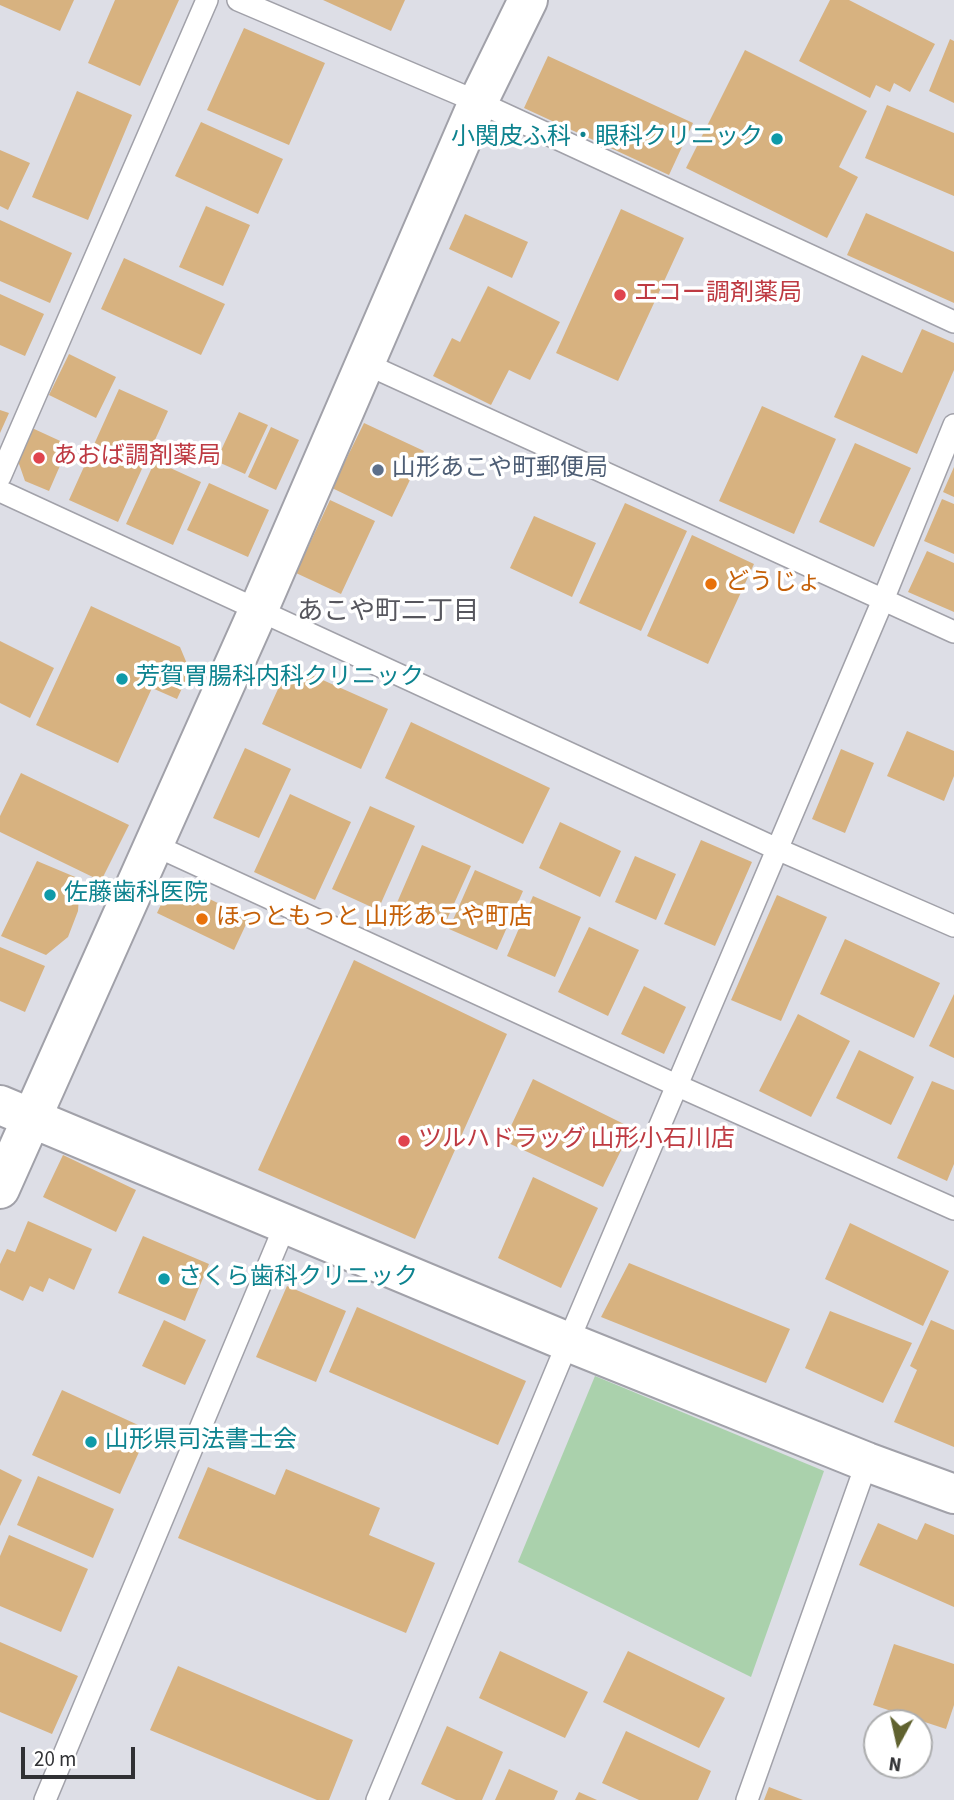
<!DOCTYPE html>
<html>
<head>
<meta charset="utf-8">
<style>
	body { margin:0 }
	#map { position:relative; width:954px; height:1800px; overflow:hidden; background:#dddee6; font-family:"Source Sans 3",sans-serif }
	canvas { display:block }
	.north { position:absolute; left:863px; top:1709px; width:70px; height:70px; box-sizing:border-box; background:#fff; border:2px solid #acadae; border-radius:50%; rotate:188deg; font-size:19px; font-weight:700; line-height:28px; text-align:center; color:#303134 }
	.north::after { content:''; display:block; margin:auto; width:24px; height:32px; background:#60622f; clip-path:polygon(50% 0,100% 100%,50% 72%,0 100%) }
	.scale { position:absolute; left:21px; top:1747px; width:114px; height:32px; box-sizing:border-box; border:4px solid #303134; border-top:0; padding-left:9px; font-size:21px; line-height:24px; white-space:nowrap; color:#303134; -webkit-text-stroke:5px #fff; paint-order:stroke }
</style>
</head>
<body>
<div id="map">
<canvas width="954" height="1800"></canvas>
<div class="north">N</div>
<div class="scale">20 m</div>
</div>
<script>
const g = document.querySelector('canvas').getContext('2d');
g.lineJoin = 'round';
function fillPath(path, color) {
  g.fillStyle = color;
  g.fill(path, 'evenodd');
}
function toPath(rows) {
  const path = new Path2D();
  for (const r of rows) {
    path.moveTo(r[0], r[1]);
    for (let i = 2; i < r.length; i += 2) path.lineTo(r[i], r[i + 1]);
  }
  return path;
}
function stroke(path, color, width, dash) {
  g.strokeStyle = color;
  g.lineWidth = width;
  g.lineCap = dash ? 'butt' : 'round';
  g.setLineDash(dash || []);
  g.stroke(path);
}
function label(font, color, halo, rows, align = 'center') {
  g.font = font + ' "Source Sans 3","Noto Sans JP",sans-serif';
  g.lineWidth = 7;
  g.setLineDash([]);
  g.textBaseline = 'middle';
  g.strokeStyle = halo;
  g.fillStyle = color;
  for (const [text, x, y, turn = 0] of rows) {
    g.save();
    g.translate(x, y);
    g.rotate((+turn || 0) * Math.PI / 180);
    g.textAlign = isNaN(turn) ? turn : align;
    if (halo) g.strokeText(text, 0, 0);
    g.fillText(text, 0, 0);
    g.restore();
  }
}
const green = toPath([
	[595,1376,824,1471,751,1677,518,1562]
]);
const building = toPath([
	[0,0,74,0,60,31,0,5],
	[115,0,179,0,140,86,88,63],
	[323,0,405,0,391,31],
	[830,0,849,0,935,44,910,92,894,83,890,92,876,85,870,98,799,61],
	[244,28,325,63,289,145,207,110],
	[950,39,954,41,954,103,929,91],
	[745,50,867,111,839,167,858,177,827,238,686,168],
	[548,56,693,123,669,175,524,108],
	[77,91,132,115,88,220,32,197],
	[887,105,954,133,954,196,865,158],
	[201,122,283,159,258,214,175,176],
	[0,150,30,163,8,210,0,206],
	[206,206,250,225,223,286,179,267],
	[621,209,684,238,618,381,556,353],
	[866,213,954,252,954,303,847,255],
	[465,214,528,242,512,278,449,249],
	[0,220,72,253,50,303,0,281],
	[124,258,225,304,201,355,101,309],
	[488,286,560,322,530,380,509,370,491,405,433,376,452,338,460,342],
	[0,294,44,314,25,356,0,345],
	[922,329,954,343,954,370,917,454,834,417,862,355,902,373],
	[69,354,116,377,96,418,49,395],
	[119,389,168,411,118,522,69,500],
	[762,406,836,439,794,534,719,501],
	[0,410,9,413,0,433],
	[239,412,268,425,245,474,216,461],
	[364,423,424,451,392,517,332,488],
	[271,427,299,440,276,490,248,477],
	[32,428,69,445,49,491,25,481,18,461],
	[855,443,911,468,874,547,819,522],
	[155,461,201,482,173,545,126,524],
	[954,467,954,497,943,492],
	[209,483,269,510,248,557,187,530],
	[942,499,954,504,954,554,924,541],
	[330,500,375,521,341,594,296,573],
	[625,503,687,531,641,631,579,603],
	[534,516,596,543,572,597,510,568],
	[692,535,754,564,708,664,647,636],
	[927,551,954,563,954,612,908,592],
	[91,606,180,647,190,671,177,699,152,688,118,763,36,725],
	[0,641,54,668,30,718,0,703],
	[289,665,388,709,361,769,262,724],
	[411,722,550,788,523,844,385,778],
	[907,731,954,751,954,776,944,801,887,776],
	[245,748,291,769,259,838,213,818],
	[841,749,874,763,845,833,812,819],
	[21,773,129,825,101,881,0,832,0,816],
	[290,794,351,822,315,900,254,872],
	[370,806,415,826,378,910,332,889],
	[560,822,621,851,600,897,539,868],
	[701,840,752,862,715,946,664,924],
	[422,845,471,866,444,926,396,905],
	[635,856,676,874,656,920,615,902],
	[37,861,80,879,78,911,68,937,46,955,1,936],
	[475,870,523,891,497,950,449,929],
	[172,881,249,918,234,950,157,913],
	[777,895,827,917,781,1021,731,1000],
	[533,896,581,917,555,977,507,956],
	[589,927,639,950,608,1016,558,992],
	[845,939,940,983,914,1038,820,994],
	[0,947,45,966,25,1012,0,1001],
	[354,960,507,1034,415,1239,258,1170],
	[644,986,686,1007,664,1054,621,1034],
	[954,994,954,1058,929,1046],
	[798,1014,850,1041,811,1117,759,1091],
	[859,1050,914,1077,891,1125,836,1098],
	[533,1079,632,1128,603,1187,504,1141],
	[932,1081,954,1090,954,1164,947,1181,897,1158],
	[63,1155,136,1190,116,1232,43,1197],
	[533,1177,598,1208,561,1288,498,1258],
	[28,1221,92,1249,74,1290,49,1278,43,1292,30,1286,23,1301,0,1290,0,1264,7,1249,15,1252],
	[850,1223,949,1271,923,1326,825,1279],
	[143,1236,209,1264,185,1321,118,1293],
	[629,1263,790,1329,766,1383,601,1317],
	[287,1286,346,1311,316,1382,256,1357],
	[357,1307,526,1381,498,1445,329,1372],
	[830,1311,912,1343,883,1403,805,1368],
	[164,1320,206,1340,185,1385,142,1366],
	[931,1320,954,1330,954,1447,894,1422,917,1370,910,1366],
	[62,1390,149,1430,120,1494,32,1455],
	[208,1467,275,1495,286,1469,380,1508,369,1535,435,1563,406,1633,178,1538],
	[0,1469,22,1480,0,1526],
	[38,1476,114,1509,93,1558,17,1525],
	[878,1523,917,1540,925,1523,954,1535,954,1607,859,1565],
	[9,1535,88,1569,61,1632,0,1606,0,1556],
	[0,1642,78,1676,52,1734,0,1712],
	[894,1644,954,1664,954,1705,946,1729,873,1705],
	[500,1651,588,1692,565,1738,479,1698],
	[628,1651,725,1698,699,1748,603,1702],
	[178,1666,353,1740,329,1800,317,1800,150,1730],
	[447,1726,503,1752,482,1800,456,1800,421,1784],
	[626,1731,711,1771,698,1800,639,1800,602,1783],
	[509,1769,558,1791,554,1800,495,1800],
	[769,1787,803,1800,764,1800],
	[579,1792,597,1800,575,1800]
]);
const service = toPath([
	[238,0,478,102,954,322],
	[364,363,954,632],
	[0,477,207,0],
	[0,491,777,849,954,926],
	[154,845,676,1085,954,1209],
	[45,1800,286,1223],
	[377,1800,568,1342,883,600,954,425],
	[747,1800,867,1462]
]);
const minor = toPath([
	[0,1105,568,1342,867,1462,954,1494],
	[0,1189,258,611,478,102,528,0]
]);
const markers = [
	[777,139,7,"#0f9aa8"],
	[620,295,7,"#e0444e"],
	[39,458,7,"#e0444e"],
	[378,470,7,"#5c6f8a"],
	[711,584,7,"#e8710a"],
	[122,679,7,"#0f9aa8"],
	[50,895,7,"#0f9aa8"],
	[202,919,7,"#e8710a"],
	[404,1141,7,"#e0444e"],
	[164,1279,7,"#0f9aa8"],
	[91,1442,7,"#0f9aa8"]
];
const cultureNames = [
	["小関皮ふ科・眼科クリニック",763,139,"right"],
	["芳賀胃腸科内科クリニック",136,679],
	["佐藤歯科医院",64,895],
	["さくら歯科クリニック",178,1279],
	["山形県司法書士会",105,1442]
];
const healthNames = [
	["エコー調剤薬局",634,295],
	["あおば調剤薬局",53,458],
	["ツルハドラッグ 山形小石川店",418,1141]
];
const serviceNames = [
	["山形あこや町郵便局",392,470]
];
const foodNames = [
	["どうじょ",725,584],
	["ほっともっと 山形あこや町店",216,919]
];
const neighbourhoodNames = [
	["あこや町二丁目",388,613]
];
fillPath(green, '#aad1ac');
fillPath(building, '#d7b280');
stroke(service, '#a1a1a9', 24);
stroke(minor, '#a1a1a9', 42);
stroke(service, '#fff', 21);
stroke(minor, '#fff', 38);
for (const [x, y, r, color] of markers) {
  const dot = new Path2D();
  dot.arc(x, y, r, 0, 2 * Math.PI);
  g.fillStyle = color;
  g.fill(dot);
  stroke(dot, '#fff', 2.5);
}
label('24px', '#0d838f', '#fff', cultureNames, 'left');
label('24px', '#be3a42', '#fff', healthNames, 'left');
label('24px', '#4e5e75', '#fff', serviceNames, 'left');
label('24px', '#c56008', '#fff', foodNames, 'left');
label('26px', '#56565d', '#fff', neighbourhoodNames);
</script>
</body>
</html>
